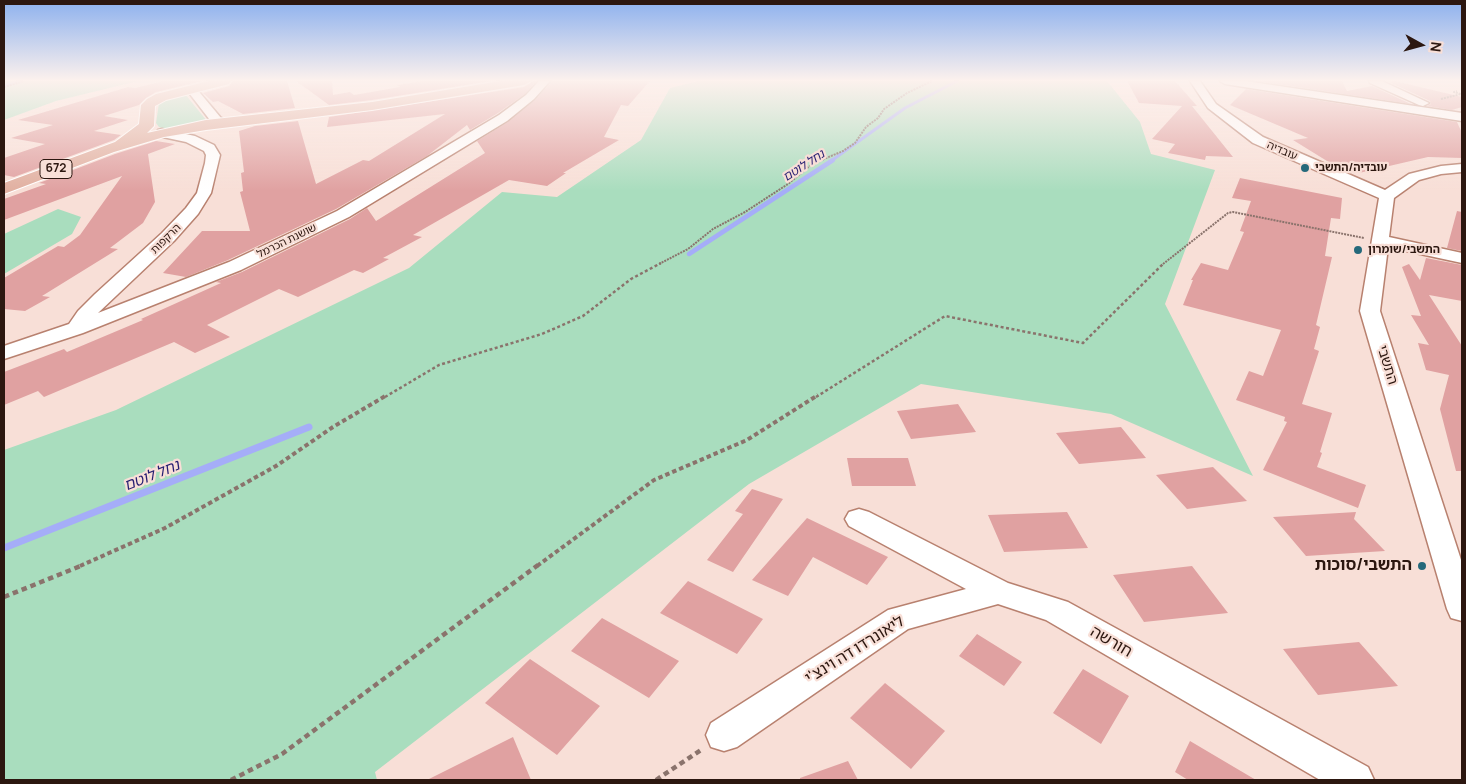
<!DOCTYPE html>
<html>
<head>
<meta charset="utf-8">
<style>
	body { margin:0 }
	#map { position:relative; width:1466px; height:784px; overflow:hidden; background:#f8dfd7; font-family:Manrope,sans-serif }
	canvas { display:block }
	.frame { position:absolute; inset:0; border:5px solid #2c1710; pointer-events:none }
	.north { position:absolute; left:1396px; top:20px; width:50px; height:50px; -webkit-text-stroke:4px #f8dfd7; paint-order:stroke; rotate:97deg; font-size:14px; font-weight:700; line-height:20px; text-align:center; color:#2c1710 }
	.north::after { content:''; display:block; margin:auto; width:18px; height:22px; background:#2c1710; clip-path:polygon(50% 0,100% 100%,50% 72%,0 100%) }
</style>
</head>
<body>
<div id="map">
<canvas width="1466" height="784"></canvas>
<div class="frame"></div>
<div class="north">N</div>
</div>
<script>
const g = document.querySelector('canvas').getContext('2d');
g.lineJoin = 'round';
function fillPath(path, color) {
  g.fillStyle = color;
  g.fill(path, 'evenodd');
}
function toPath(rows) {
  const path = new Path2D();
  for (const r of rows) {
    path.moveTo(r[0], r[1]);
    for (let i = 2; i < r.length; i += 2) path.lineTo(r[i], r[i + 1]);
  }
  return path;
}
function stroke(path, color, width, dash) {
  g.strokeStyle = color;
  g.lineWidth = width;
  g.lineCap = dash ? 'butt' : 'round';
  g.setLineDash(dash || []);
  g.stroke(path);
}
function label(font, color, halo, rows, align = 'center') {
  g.font = font + ' Manrope,"Noto Sans Hebrew",sans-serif';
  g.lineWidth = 4.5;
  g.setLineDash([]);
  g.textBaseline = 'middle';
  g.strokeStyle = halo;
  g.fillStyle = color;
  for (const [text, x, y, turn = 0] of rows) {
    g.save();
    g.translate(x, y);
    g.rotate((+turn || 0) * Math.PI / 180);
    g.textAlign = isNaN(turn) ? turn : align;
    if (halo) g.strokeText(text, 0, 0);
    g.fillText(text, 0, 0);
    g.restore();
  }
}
const green = toPath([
	[4,81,138,81,56,101,4,120],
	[698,81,1107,81,1140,122,1151,154,1215,170,1165,304,1253,476,1111,414,921,384,749,484,375,772,377,780,4,780,4,450,116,410,409,268,502,192,557,197,641,140,670,88],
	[185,94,207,121,167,130,159,127,156,123,159,103],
	[58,209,81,217,72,234,4,274,4,234]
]);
const streamFar2 = toPath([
	[4,86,21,81],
	[831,161,905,108,957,81]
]);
const streamFar1 = toPath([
	[689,254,833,160]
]);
const stream = toPath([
	[4,548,309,427]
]);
const building = toPath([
	[163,81,202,81,156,92,146,98,139,105,104,116,128,120,94,131,121,135,114,140,14,177,4,175,4,158,45,144,11,138,53,125,18,120,128,87,135,88],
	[233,81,287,81,295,108,243,114,218,101,213,102,203,93,229,86],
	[296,81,332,81,333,95,350,92,354,95,400,87,397,85,423,81,491,81,372,100,329,105],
	[533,81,537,81,525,94,498,113,470,130,467,125,427,156,336,209,228,260,186,277,163,273,202,231,250,231,240,192,243,191,241,173,244,172,239,131,255,126,298,121,316,184,363,160,369,161,445,114,327,127,329,117,524,87],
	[552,81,650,81,628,106,621,105,604,137,619,140,563,173,566,173,547,186,509,180,413,235,422,237,383,258,389,259,363,273,354,270,298,297,279,289,207,325,230,337,195,353,174,342,44,397,38,391,4,405,4,372,64,349,67,352,143,320,141,319,221,283,216,282,242,272,350,219,367,208,376,221,485,153,477,141,508,122,535,100],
	[1127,81,1175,81,1197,106,1192,106,1233,157,1206,156,1205,160,1168,153,1175,144,1152,139,1182,106,1139,103],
	[1257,81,1342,81,1347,91,1372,86,1411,104],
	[1395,81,1462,97,1462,107,1452,110,1427,106,1431,104,1430,101,1389,82],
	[1246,89,1457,122,1462,133,1462,158,1428,157,1359,173,1327,161,1293,140,1308,138,1230,105],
	[156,141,175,144,148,154,155,202,143,223,110,248,118,249,42,296,50,297,25,311,4,309,4,278,58,246,64,247,80,235,122,176,4,220,4,199,46,184,39,183,115,154],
	[1240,178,1342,198,1340,219,1331,218,1325,256,1332,257,1316,325,1320,327,1314,349,1319,351,1302,404,1332,413,1320,452,1322,453,1317,467,1366,485,1358,508,1263,470,1287,422,1284,421,1285,417,1236,400,1249,371,1263,376,1281,330,1183,305,1193,280,1191,280,1201,263,1228,270,1244,232,1240,231,1251,201,1232,198],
	[1457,211,1462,212,1462,251,1447,248],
	[1426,258,1462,265,1462,301,1429,295,1462,346,1462,471,1456,471,1440,409,1449,375,1426,370,1418,343,1429,345,1411,315,1421,316,1402,267,1409,264,1420,280],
	[958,404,976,432,911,439,897,411],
	[1121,427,1146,458,1079,464,1056,433],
	[847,458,908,458,916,486,852,486],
	[1213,467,1247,501,1187,509,1156,475],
	[752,489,783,499,733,572,707,560,743,514,735,511],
	[1067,512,1088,548,1004,552,988,515],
	[1356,512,1354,519,1385,551,1306,556,1273,517],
	[807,518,888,557,867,585,813,557,788,596,752,580],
	[1192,566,1228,613,1144,622,1113,575],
	[688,581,763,619,737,654,660,613],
	[602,618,679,661,649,698,571,651],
	[977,634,1022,662,1004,686,959,656],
	[1359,642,1398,686,1318,695,1283,649],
	[530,659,600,706,557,755,485,703],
	[1083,669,1129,696,1101,744,1053,713],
	[885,683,945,731,911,769,850,718],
	[513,737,531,780,427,780],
	[1190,741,1256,780,1188,780,1175,772],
	[848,761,858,780,800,780,800,778]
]);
const pathFar3 = toPath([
	[4,87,24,81],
	[1441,99,1461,94,1454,92,1457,91],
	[659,264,688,249,713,229,745,212,788,184,812,164,843,151,855,143,866,127,878,118,884,109,907,93,932,81],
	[1163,264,1228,213,1233,212,1364,238]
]);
const pathFar2 = toPath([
	[385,397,439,365,542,334,583,316,631,279,661,263],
	[816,397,945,316,1083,343,1164,263]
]);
const pathFar1 = toPath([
	[80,566,165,528,276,466,333,427,387,395],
	[537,566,654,480,747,440,818,395]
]);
const path = toPath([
	[4,597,83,565],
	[231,780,282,754,538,565],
	[656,780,701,750]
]);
const street = toPath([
	[539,81,550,81,534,99,507,121,349,217,241,270,83,333,4,359,4,346,69,324,78,311,95,294,162,233,186,208,197,193,205,163,206,155,204,151,186,142,158,136,156,133,158,130,162,129,195,136,214,145,220,155,211,193,198,214,174,241,98,313,229,262,337,211,499,115,526,95,539,81],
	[1190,81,1200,81,1216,104,1263,137,1385,190,1409,174,1441,166,1462,164,1462,172,1441,174,1419,180,1394,198,1389,237,1462,253,1462,263,1388,247,1380,311,1462,563,1462,621,1451,618,1447,609,1360,311,1379,198,1253,143,1208,108,1190,81],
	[1220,81,1245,81,1462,113,1462,121,1225,84,1220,81],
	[1369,81,1382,81,1429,103,1423,106,1419,105,1370,83,1369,81],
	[191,86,195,87,221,118,227,120,229,123,227,126,223,127,213,124,186,89,191,86],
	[859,509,869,512,1008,583,1068,602,1368,767,1374,780,1320,780,1046,620,998,604,908,629,737,747,724,751,711,747,706,735,711,723,888,610,966,589,849,526,845,519,849,512,859,509]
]);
const primary = toPath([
	[209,81,231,81,229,84,166,100,157,105,155,106,154,126,147,133,206,120,372,102,501,81,531,81,524,85,372,110,206,130,164,137,114,152,4,194,4,183,115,142,139,124,141,105,147,99,156,94,209,81]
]);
const markers = [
	[1305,168,5,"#25697b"],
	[1358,250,5,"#25697b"],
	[1422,566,5,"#25697b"]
];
const farStreetnames = [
	["עובדיה",1282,151,23],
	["הרקפות",166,239,-45],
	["שושנת הכרמל",287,241,-26]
];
const farPoinames = [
	["עובדיה/התשבי",1315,168],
	["התשבי/שומרון",1368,250]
];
const farWaternames = [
	["נחל לוטם",804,166,-33]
];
const shields = [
	[56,169,32]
];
const shieldNames = [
	["672",56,169]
];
const streetNames = [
	["התשבי",1387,365,73]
];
const waterNames = [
	["נחל לוטם",152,476,-22]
];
const nearPoinames = [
	["התשבי/סוכות",1412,566]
];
const nearStreetnames = [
	["חורשה",1111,642,30],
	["ליאונרדו דה וינצ'י",855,650,-32]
];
fillPath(green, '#a9ddbe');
stroke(streamFar2, '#a5adf8', 3);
stroke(streamFar1, '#a5adf8', 4.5);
stroke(stream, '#a5adf8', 7);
fillPath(building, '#e0a1a1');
stroke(street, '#b8816f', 3);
stroke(primary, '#fff', 2);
stroke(pathFar3, '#8a736c', 2, [2, 1]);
stroke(pathFar2, '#8a736c', 2.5, [3, 2.5]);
stroke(pathFar1, '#8a736c', 4, [4.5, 3]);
stroke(path, '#8a736c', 4.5, [5.5, 4]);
fillPath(street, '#fff');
fillPath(primary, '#e1b0a1');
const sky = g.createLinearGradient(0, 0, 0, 191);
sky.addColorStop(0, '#8db1ee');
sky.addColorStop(0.42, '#fcf1ed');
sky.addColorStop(1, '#fcf1ed00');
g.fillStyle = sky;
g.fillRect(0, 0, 1466, 191);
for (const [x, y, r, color] of markers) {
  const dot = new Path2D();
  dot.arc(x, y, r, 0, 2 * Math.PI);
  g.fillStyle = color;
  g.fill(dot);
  stroke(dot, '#f8dfd7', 2);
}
label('11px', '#2c1710', '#f8dfd7', farStreetnames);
label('bold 11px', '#2c1710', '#f8dfd7', farPoinames, 'left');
label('italic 12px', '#251e71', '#f8dfd7', farWaternames);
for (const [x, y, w] of shields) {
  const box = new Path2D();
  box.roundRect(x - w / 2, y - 9.5, w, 19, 4);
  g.fillStyle = '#f8dfd7';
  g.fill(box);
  stroke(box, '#2c1710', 1);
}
label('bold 12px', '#2c1710', null, shieldNames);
label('14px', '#2c1710', '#f8dfd7', streetNames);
label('italic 15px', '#251e71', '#f8dfd7', waterNames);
label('bold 16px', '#2c1710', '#f8dfd7', nearPoinames, 'right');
label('16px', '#2c1710', '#f8dfd7', nearStreetnames);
</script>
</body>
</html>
